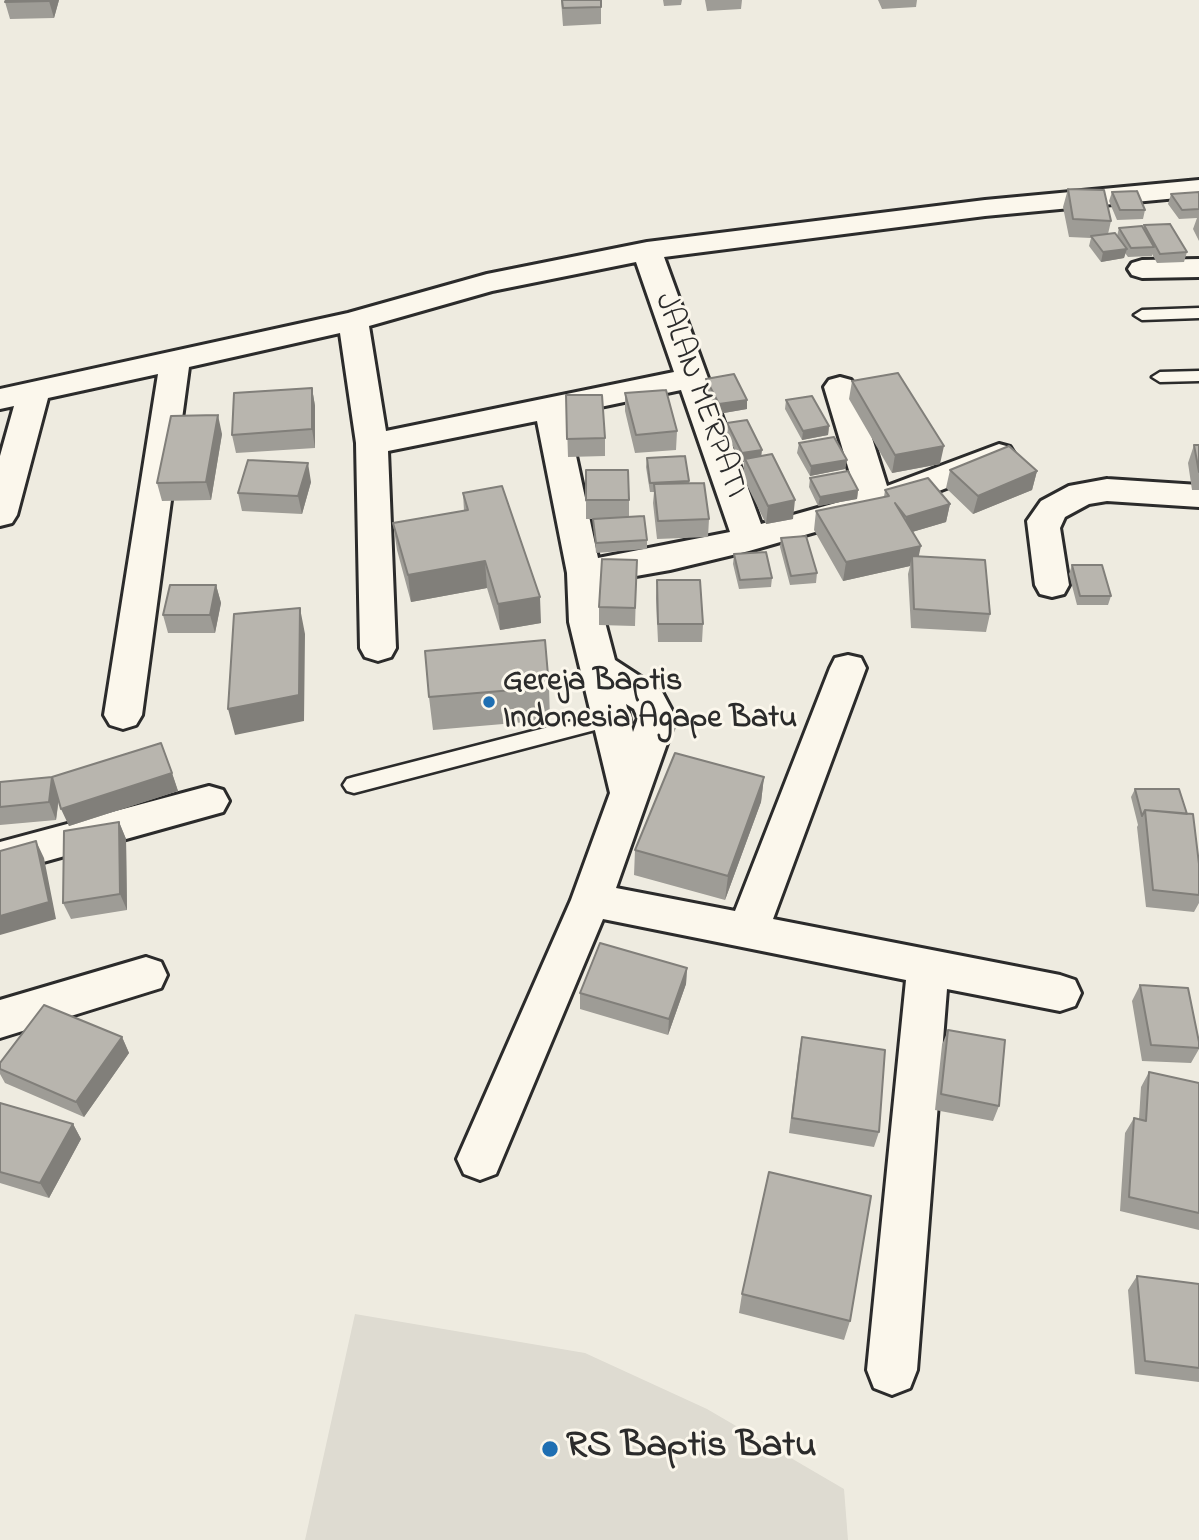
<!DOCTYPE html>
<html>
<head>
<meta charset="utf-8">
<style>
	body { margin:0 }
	canvas { display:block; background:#eeebe0 }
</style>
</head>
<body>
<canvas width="1199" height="1540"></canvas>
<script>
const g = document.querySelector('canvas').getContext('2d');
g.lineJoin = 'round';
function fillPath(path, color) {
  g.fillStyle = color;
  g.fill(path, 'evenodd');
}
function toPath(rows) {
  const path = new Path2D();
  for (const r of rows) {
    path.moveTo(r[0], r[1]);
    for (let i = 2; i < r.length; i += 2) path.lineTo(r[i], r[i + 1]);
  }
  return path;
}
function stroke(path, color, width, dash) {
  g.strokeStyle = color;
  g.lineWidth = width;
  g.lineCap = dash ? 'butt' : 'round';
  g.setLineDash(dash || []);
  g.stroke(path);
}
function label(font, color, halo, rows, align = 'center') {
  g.font = font + ' "Indie Flower",sans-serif';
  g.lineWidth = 6;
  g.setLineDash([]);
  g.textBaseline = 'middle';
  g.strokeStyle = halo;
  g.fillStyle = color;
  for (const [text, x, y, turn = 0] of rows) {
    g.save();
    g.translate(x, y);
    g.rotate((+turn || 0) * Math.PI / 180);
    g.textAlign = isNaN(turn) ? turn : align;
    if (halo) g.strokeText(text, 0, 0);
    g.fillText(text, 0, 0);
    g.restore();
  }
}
const built = toPath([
	[355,1314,585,1353,707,1409,844,1489,848,1540,305,1540]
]);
const service = toPath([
	[1199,308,1199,318,1142,320,1134,315,1142,310,1199,308],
	[1199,371,1199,381,1160,382,1152,377,1160,372,1199,371],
	[611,711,618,714,621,719,618,724,354,793,347,791,343,785,347,779,354,777,611,711]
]);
const minor = toPath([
	[1199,180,1199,196,985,216,664,257,761,524,857,497,824,387,829,380,840,377,851,380,856,387,887,486,999,444,1010,447,1015,455,1010,463,888,511,749,551,670,570,602,582,605,622,615,660,661,690,676,718,616,888,735,911,830,668,835,658,848,655,861,658,866,668,773,919,1060,975,1075,980,1081,993,1075,1006,1060,1011,947,989,917,1370,910,1388,892,1395,874,1388,867,1370,906,980,603,919,496,1174,480,1180,464,1174,457,1159,571,900,610,793,569,622,567,573,537,421,388,451,396,648,391,657,378,661,365,657,360,648,356,443,340,333,189,367,142,715,136,725,123,729,110,725,104,715,158,374,48,398,17,515,12,523,0,526,0,456,14,406,0,409,0,389,348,313,487,274,647,242,985,200,1199,180],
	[636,262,674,372,386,431,369,326,492,291,636,262],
	[681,390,730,532,598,558,567,414,681,390],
	[626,704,634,709,638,718,633,732,626,704],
	[1199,259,1199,277,1142,278,1132,275,1128,269,1132,263,1142,260,1199,259],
	[1107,479,1199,485,1199,507,1107,501,1089,504,1065,517,1060,528,1069,585,1064,594,1052,597,1040,594,1035,585,1027,521,1041,501,1069,486,1107,479],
	[209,786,223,790,229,801,223,812,0,874,0,842,209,786],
	[146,957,161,962,167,975,161,988,0,1038,0,1000,146,957]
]);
const wall = toPath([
	[59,0,54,18,10,19,5,2],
	[561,0,601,0,601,24,563,26],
	[663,0,682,0,681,5,664,6],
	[705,0,742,0,741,9,707,11],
	[878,0,917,0,916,7,882,9],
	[1068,189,1111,221,1108,234,1117,236,1119,228,1144,229,1144,225,1187,252,1184,262,1157,263,1152,254,1152,256,1128,257,1125,253,1124,258,1101,262,1089,246,1091,238,1069,237,1063,207],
	[1112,192,1145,210,1143,219,1117,220,1109,201],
	[1199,192,1199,241,1193,229,1197,218,1179,219,1168,204,1171,194],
	[706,379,747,400,747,409,718,414,706,388],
	[852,381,940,464,892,473,849,399],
	[312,388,315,406,315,448,236,453,232,435],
	[625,393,677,431,676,450,635,453,625,411],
	[566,395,605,438,605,456,568,457],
	[786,400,829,426,828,435,802,440,785,409],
	[727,423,761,456,793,519,766,524,743,477,744,462,741,462,726,433],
	[222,434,211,500,162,501,157,483],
	[799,443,847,460,845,469,810,476,797,453],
	[1194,445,1199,445,1199,490,1192,490,1188,463],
	[647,458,689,481,689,483,709,519,708,537,657,539,653,503,654,492,650,492,646,467],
	[586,470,629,500,629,517,647,540,647,549,596,553,593,519,602,519,586,519],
	[950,470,1037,471,1032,490,973,514,946,488],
	[810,478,858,490,857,499,818,506,809,487],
	[311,482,302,514,242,511,238,493],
	[885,490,950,504,946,522,912,532,919,556,990,614,986,632,911,628,908,574,910,566,843,581,814,530,816,511,884,497],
	[463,493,541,623,500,630,487,588,411,602,397,550,393,523,464,511],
	[781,538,817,573,816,583,790,585,780,547],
	[734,554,772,578,771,587,739,589,733,564],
	[637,560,635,626,599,625,599,607],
	[1072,565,1111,596,1108,605,1077,605,1069,574],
	[657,580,703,624,702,642,658,642,656,598],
	[216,585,221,603,215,633,168,633,163,615],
	[549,687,550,720,433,730,429,697],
	[172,773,178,791,69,826,59,799,56,820,0,825,0,782],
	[764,777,761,802,725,900,634,875,635,850],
	[1135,789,1199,864,1199,903,1194,912,1146,907,1137,827,1138,825,1131,797],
	[119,822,126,839,127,910,71,919,63,903],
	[687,968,686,984,668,1035,580,1009,580,993],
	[1140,985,1199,1042,1199,1049,1191,1063,1142,1061,1132,1001],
	[948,1030,999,1106,993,1121,935,1110,942,1045],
	[122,1037,129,1053,84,1117,5,1083,0,1074,0,1063],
	[802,1037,879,1132,874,1147,789,1133,799,1052],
	[1149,1072,1199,1083,1199,1230,1120,1211,1125,1133,1134,1118,1139,1119,1141,1087],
	[0,1103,73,1124,81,1139,49,1198,0,1183],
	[1137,1276,1199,1284,1199,1382,1135,1374,1128,1290],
	[742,1294,850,1321,844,1340,739,1313]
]);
const shadedWall = toPath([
	[49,0,59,0,54,18,49,1],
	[1127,249,1124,258,1101,262,1103,252],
	[312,388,315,406,315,448,312,429],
	[747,400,747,409,718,414,719,404],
	[218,415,222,434,211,500,206,482],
	[829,426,828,435,802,440,803,431],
	[944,446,940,464,892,473,895,455],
	[762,450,761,459,745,459,744,462,741,462,742,453],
	[847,460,845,469,810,476,811,466],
	[308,463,311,482,302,514,298,496],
	[1037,471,1032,490,973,514,978,496],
	[858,490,857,499,818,506,820,497],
	[795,500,793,519,766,524,768,506],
	[950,504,946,522,902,535,906,517],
	[921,546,917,564,912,556,910,566,843,581,846,562],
	[485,561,487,588,411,602,408,575],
	[216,585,221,603,215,633,210,615],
	[540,597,541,623,500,630,498,604],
	[300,608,305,634,304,721,235,735,228,709],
	[172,773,178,791,69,826,61,809],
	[52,777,59,795,56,820,49,802],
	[764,777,761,802,725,900,728,876],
	[119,822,126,839,127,910,120,894],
	[36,841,44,858,56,919,0,935,0,916],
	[687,968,686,984,668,1035,669,1019],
	[122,1037,129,1053,84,1117,76,1102],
	[73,1124,81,1139,49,1198,40,1183]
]);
const building = toPath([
	[6,0,49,0,49,1,5,2,6,0],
	[562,0,601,0,601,7,563,8,562,0],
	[1068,189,1104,190,1111,221,1073,219,1068,189],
	[1137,191,1145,210,1120,210,1112,192,1137,191],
	[1199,192,1199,209,1182,210,1171,194,1199,192],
	[1170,224,1187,252,1160,254,1144,225,1170,224],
	[1142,226,1154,247,1131,248,1119,228,1142,226],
	[1115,233,1127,249,1103,252,1091,236,1115,233],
	[898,373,944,446,895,455,852,381,898,373],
	[734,374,747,400,719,404,706,379,734,374],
	[312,388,312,429,232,435,234,393,312,388],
	[666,390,677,431,636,435,625,393,666,390],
	[566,395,602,395,605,438,567,439,566,395],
	[812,396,829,426,803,431,786,400,812,396],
	[218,415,206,482,157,483,171,416,218,415],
	[747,420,762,450,742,453,727,423,747,420],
	[834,437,847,460,811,466,799,443,834,437],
	[1194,445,1199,445,1199,472,1194,445],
	[1009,446,1037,471,978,496,950,470,1009,446],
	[772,454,795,500,768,506,745,459,772,454],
	[685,456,689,481,650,483,647,458,685,456],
	[248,460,308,463,298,496,238,493,248,460],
	[586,470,628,470,629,500,586,500,586,470],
	[848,471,858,490,820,497,810,478,848,471],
	[928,478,950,504,906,517,895,503,921,546,846,562,816,511,889,496,885,490,928,478],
	[704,483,709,519,658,521,654,484,704,483],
	[502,486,540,597,498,604,485,561,408,575,393,523,468,510,463,493,502,486],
	[644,516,647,540,596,543,593,519,644,516],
	[806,536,817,573,791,576,781,538,806,536],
	[766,552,772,578,740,580,734,554,766,552],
	[912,556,985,560,990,614,914,609,912,556],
	[602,559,637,560,635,608,599,607,602,559],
	[1072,565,1102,565,1111,596,1080,596,1072,565],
	[657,580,700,580,703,624,658,624,657,580],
	[170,585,216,585,210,615,163,615,170,585],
	[300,608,299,695,228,709,234,614,300,608],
	[545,640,549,687,429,697,425,651,545,640],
	[161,743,172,773,61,809,52,777,161,743],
	[675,753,764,777,728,876,635,850,675,753],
	[52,777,49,802,0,807,0,782,52,777],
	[1135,789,1179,789,1187,814,1145,810,1142,816,1135,789],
	[1145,810,1193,814,1199,864,1199,895,1153,890,1145,810],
	[119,822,120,894,63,903,64,831,119,822],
	[36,841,49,902,0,916,0,851,36,841],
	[600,943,687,968,669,1019,580,993,600,943],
	[1140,985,1188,988,1199,1042,1199,1048,1151,1045,1140,985],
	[44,1005,122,1037,76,1102,0,1069,0,1063,44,1005],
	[948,1030,1005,1040,999,1106,941,1094,948,1030],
	[802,1037,885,1050,879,1132,792,1118,802,1037],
	[1149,1072,1199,1083,1199,1213,1129,1197,1134,1118,1146,1121,1149,1072],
	[0,1103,73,1124,40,1183,0,1172,0,1103],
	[769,1172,871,1196,850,1321,742,1294,769,1172],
	[1137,1276,1199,1284,1199,1368,1145,1361,1137,1276]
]);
const markers = [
	[489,702,7,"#1f6fb2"],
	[550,1449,9,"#1f6fb2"]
];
const streetNames = [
	["JALAN MERPATI",698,396,70]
];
const poiNames = [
	["Gereja Baptis",503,684],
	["Indonesia Agape Batu",503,721]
];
const nearPoinames = [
	["RS Baptis Batu",566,1449]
];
fillPath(built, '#dedbd1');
stroke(service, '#2b2b2b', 5);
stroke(minor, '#2b2b2b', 6);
fillPath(service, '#fbf7ec');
fillPath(minor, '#fbf7ec');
fillPath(wall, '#9e9c96');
fillPath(shadedWall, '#817f7a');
fillPath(building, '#b8b5ae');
stroke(building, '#817f7a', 2);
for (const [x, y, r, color] of markers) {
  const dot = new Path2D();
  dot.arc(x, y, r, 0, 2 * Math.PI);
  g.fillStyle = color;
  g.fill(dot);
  stroke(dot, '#fbf7ec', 2.5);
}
label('32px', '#2b2b2b', '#fbf7ec', streetNames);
label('bold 32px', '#2b2b2b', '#fbf7ec', poiNames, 'left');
label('bold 38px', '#2b2b2b', '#fbf7ec', nearPoinames, 'left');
</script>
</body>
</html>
